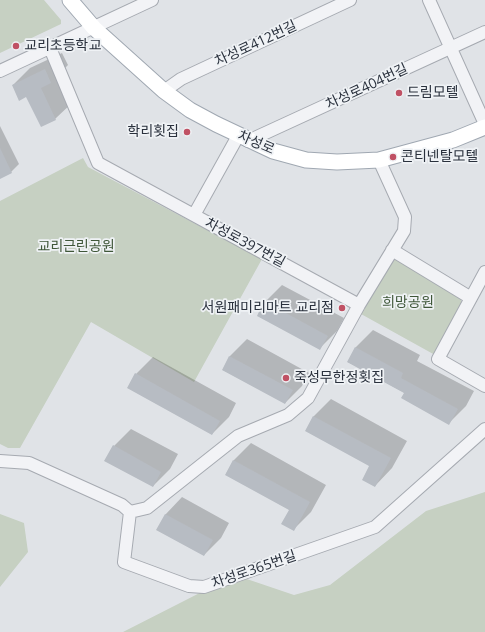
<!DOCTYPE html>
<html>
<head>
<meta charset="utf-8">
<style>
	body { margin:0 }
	canvas { display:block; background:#e0e3e7 }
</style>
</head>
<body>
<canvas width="485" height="632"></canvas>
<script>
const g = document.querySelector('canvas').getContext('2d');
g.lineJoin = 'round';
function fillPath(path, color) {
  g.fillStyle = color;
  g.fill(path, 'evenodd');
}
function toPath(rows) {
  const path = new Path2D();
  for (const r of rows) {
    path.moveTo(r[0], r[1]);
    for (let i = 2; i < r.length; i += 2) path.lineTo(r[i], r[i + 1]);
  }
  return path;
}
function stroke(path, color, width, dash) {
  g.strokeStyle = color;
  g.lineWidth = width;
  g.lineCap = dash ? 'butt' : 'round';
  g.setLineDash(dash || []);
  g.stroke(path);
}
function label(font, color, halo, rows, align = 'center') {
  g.font = font + ' "Open Sans","Noto Sans KR",sans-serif';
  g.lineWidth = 3.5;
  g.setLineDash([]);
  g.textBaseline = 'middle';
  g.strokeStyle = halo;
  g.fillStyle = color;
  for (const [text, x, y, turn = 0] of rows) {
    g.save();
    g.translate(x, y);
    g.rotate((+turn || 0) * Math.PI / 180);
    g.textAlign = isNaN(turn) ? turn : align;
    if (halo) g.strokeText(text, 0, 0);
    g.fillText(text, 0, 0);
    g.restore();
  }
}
const green = toPath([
	[0,0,44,0,61,20,61,24,0,53],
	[83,158,88,167,262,259,194,382,91,322,20,448,8,448,0,444,0,201],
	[394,258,458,295,461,299,461,304,435,355,361,314],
	[485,492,485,632,123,632,235,575,294,595,330,585,426,511],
	[0,514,24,523,28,552,0,587]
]);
const shadow = toPath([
	[62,53,68,65,59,74,73,102,55,119,13,85,30,68],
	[0,126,19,164,11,172,0,177],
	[282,285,344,318,337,331,320,348,265,302],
	[373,330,420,355,417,361,474,391,466,406,449,423,405,393,348,362,356,347],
	[247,339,309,373,302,386,285,403,223,370,230,356],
	[153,357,236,403,229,417,212,434,136,374],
	[331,399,407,441,392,468,375,486,371,466,307,431,314,416],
	[131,429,178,454,170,469,153,486,114,446],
	[251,443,326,485,311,512,294,529,290,510,226,474,234,460],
	[182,497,229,523,221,538,204,555,165,515]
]);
const building = toPath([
	[45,69,51,83,41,88,56,120,41,127,26,97,19,101,12,85],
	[0,148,12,173,0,179],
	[264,301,328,336,320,350,257,316],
	[355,347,403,373,401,378,458,409,449,425,401,398,404,393,347,362],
	[229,356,293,390,285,404,222,370],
	[135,373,220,421,212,435,127,388],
	[313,416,391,458,375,487,362,480,369,466,305,431],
	[113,445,161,472,153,487,104,461],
	[233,460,310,502,294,531,281,524,289,510,225,475],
	[165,514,213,540,204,556,156,530]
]);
const minor = toPath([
	[429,0,485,124],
	[50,48,98,163,359,305],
	[0,71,152,0],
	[164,91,181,79,350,0],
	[248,141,485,32],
	[194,215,238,136],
	[392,250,471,298],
	[485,272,438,359,485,386],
	[0,461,29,463,122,505,130,512],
	[130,512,147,508,238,436,288,415,308,398,359,305,404,231,405,217,379,160],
	[130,512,124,562,189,586,204,587,375,527,485,429]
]);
const major = toPath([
	[70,0,94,28,164,91,190,110,216,124,273,151,306,160,337,162,379,160,453,140,485,127]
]);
const markers = [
	[16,46,4,"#c05164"],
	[399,93,4,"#c05164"],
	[187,132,4,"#c05164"],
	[393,157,4,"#c05164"],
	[342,308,4,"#c05164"],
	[286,378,4,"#c05164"]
];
const streetNames = [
	["차성로412번길",256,44,-25],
	["차성로404번길",367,87,-25],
	["차성로",256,143,23],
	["차성로397번길",245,243,28],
	["차성로365번길",254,570,-19]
];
const poiNames = [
	["교리초등학교",24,46],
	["드림모텔",407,93],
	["학리횟집",179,132,"right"],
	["콘티넨탈모텔",401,157],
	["서원패미리마트 교리점",334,308,"right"],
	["죽성무한정횟집",294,378]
];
const parkNames = [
	["교리근린공원",76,247],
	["희망공원",408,303]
];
fillPath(green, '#c6d0c2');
fillPath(shadow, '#0003');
fillPath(building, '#b7bcc3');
stroke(minor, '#a6aab1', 14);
stroke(major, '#a0a8b2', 17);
stroke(minor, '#f2f3f6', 12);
stroke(major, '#fff', 15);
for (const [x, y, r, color] of markers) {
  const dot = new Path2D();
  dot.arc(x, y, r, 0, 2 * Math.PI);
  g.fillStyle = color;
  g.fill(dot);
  stroke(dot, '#eff2f5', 1.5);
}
label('14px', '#2a313d', '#eff2f5', streetNames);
label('14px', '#2a313d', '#eff2f5', poiNames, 'left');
label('14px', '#3f5739', '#eff2f5', parkNames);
</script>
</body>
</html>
